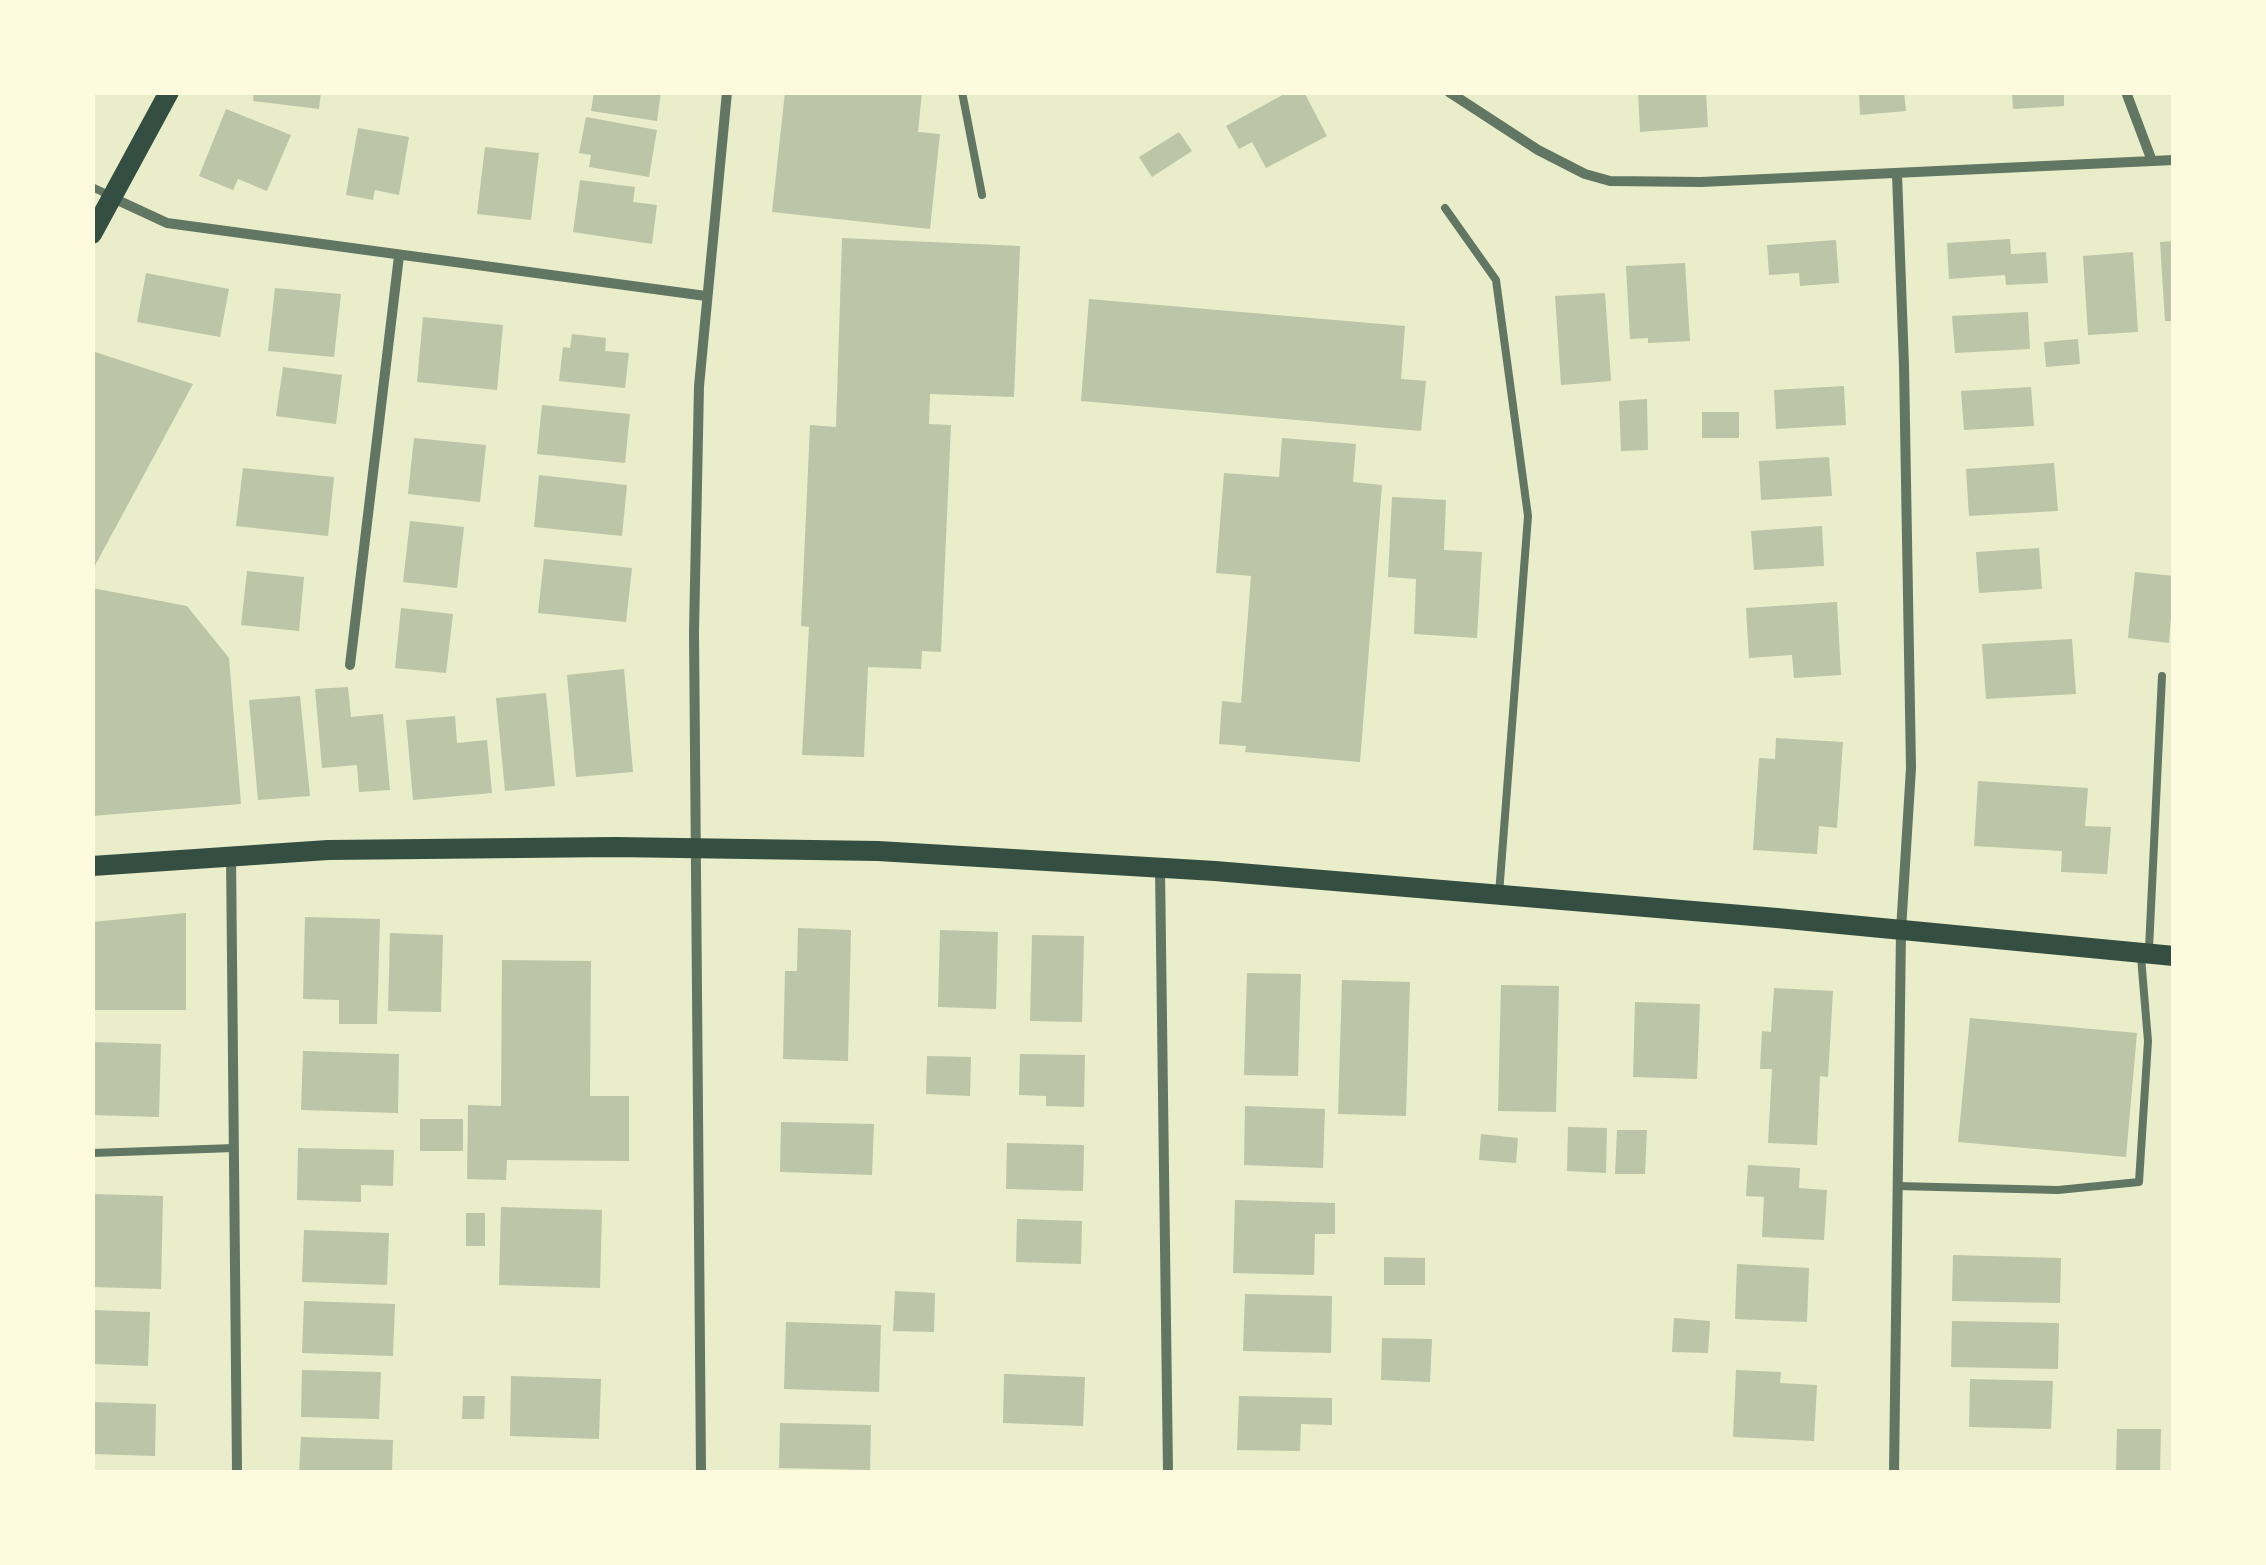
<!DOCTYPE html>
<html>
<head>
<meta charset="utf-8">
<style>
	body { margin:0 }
	#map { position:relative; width:2266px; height:1565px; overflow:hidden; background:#e9edc9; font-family:Ubuntu,sans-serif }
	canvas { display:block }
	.frame { position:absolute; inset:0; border:95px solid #fefae0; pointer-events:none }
</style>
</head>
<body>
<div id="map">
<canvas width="2266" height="1565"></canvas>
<div class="frame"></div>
</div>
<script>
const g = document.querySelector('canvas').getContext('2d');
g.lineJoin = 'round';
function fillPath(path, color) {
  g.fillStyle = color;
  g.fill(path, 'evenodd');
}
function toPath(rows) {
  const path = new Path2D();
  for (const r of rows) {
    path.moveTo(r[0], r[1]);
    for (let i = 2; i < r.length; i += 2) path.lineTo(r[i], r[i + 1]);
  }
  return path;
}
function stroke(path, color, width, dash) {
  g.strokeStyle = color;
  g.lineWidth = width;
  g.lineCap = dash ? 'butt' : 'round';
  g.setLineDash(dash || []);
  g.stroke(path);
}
const building = toPath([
	[254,92,321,92,319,109,253,101],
	[594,92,661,92,657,121,591,111],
	[785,92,922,92,918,132,940,134,930,229,772,212],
	[1288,92,1304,92,1327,136,1266,168,1252,142,1239,149,1226,126],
	[1638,92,1706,92,1708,127,1640,132],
	[1859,92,1904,92,1906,111,1860,115],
	[2012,92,2064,92,2064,106,2013,109],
	[226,109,291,135,267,191,238,179,233,190,199,176],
	[586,117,657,130,649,177,589,167,591,155,579,153],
	[358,128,409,137,399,195,375,190,373,200,346,195],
	[1179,132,1192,151,1152,177,1139,157],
	[485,147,539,153,531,220,477,214],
	[580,180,635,187,633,202,657,205,652,244,573,232],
	[842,238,1020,246,1014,397,930,394,929,424,951,425,941,652,922,651,921,669,868,667,864,757,802,755,809,627,801,626,810,425,836,427],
	[2010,239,2011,254,2046,252,2048,283,2006,285,2005,275,1949,279,1947,243],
	[1836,240,1839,283,1800,286,1799,273,1769,275,1767,245],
	[2174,241,2174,321,2165,321,2160,242],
	[2133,252,2138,332,2088,335,2083,256],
	[1685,263,1690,341,1648,343,1648,338,1630,339,1626,266],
	[146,273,229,289,220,337,137,322],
	[275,288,341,294,334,357,268,351],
	[1605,293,1611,381,1561,385,1555,296],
	[1089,299,1405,326,1401,379,1426,381,1421,431,1081,401],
	[2028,312,2030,349,1955,353,1952,316],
	[423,317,503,325,497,390,417,382],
	[572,334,606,338,605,351,629,353,625,388,559,381,563,347,570,348],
	[2078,339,2080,364,2046,367,2044,342],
	[92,351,193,384,92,571],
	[283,367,342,375,336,424,276,416],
	[1844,386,1846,425,1776,429,1774,390],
	[2031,387,2034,426,1964,430,1961,391],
	[1647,399,1648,450,1621,451,1619,401],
	[542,405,630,414,625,463,537,454],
	[1702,412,1739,412,1739,438,1702,438],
	[414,438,486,445,480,502,408,494],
	[1282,438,1356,444,1353,482,1382,485,1360,762,1245,752,1246,746,1219,744,1222,701,1241,703,1251,576,1216,573,1224,473,1279,477],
	[1829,457,1832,496,1761,500,1759,461],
	[2054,463,2058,511,1969,516,1966,469],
	[243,468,334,477,328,536,236,526],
	[539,475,627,485,622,536,534,527],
	[1392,497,1446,500,1444,550,1482,552,1477,638,1414,634,1416,579,1388,577],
	[410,521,464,527,457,588,403,582],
	[1822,526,1824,566,1754,570,1751,531],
	[2039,548,2042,589,1979,593,1976,552],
	[544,559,632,568,626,622,538,613],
	[247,571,304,577,299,631,241,625],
	[2135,572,2174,576,2169,643,2128,638],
	[92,588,187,606,229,658,241,804,92,816],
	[1837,602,1841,675,1794,678,1792,655,1749,658,1746,608],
	[401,608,453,614,446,673,395,668],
	[2072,639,2076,694,1986,699,1982,644],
	[624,669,633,772,576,777,567,675],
	[348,687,351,717,383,714,390,790,359,792,357,765,322,768,315,689],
	[546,693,555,786,505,791,496,698],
	[300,696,310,796,258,800,249,700],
	[455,716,457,743,487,740,492,793,413,800,406,720],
	[1776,738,1843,742,1837,828,1819,826,1817,854,1753,850,1759,758,1775,759],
	[1978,781,2088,788,2085,826,2111,827,2107,874,2061,872,2062,851,1974,846],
	[186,913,186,1010,92,1010,92,922],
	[305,917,380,919,377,1024,339,1024,339,1000,303,999],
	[798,928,851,930,848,1061,783,1059,785,971,797,971],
	[940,930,998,932,996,1009,938,1007],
	[390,933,443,935,441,1012,388,1011],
	[1032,935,1084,936,1082,1022,1030,1021],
	[502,960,591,961,590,1096,629,1096,629,1161,507,1160,506,1180,467,1179,468,1105,501,1106],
	[1247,973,1301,974,1298,1076,1244,1075],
	[1342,980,1410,982,1406,1116,1338,1114],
	[1501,985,1559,986,1556,1112,1498,1111],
	[1774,988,1833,991,1828,1077,1820,1076,1817,1145,1768,1143,1772,1069,1760,1069,1762,1031,1771,1032],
	[1635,1002,1700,1004,1697,1079,1633,1077],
	[1970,1018,2137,1033,2126,1157,1958,1142],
	[92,1042,161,1044,159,1117,92,1115],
	[303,1051,399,1054,398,1113,301,1110],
	[1020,1054,1085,1055,1084,1107,1046,1106,1046,1096,1019,1095],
	[927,1056,971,1057,970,1096,926,1094],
	[1245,1106,1325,1109,1323,1168,1244,1165],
	[420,1119,463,1119,463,1151,420,1151],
	[781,1122,874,1124,872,1175,780,1172],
	[1568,1127,1607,1128,1606,1173,1567,1171],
	[1617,1130,1647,1130,1645,1174,1615,1174],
	[1481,1134,1518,1138,1516,1163,1479,1160],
	[1007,1143,1084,1145,1083,1191,1006,1189],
	[298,1148,394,1150,393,1186,361,1185,361,1202,297,1200],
	[1748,1165,1800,1168,1799,1188,1827,1190,1824,1240,1762,1237,1764,1197,1746,1196],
	[92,1194,163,1196,161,1289,92,1287],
	[1235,1200,1335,1203,1335,1234,1315,1234,1314,1275,1233,1273],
	[501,1207,602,1210,600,1288,499,1285],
	[466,1213,485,1213,485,1246,466,1246],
	[1017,1219,1082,1221,1081,1264,1016,1262],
	[304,1230,389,1233,387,1285,302,1282],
	[1953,1255,2061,1258,2060,1303,1952,1301],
	[1384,1257,1425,1258,1425,1285,1384,1285],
	[1737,1264,1809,1268,1807,1322,1735,1319],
	[895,1291,935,1293,934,1332,893,1331],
	[1245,1294,1332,1296,1331,1353,1243,1351],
	[304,1301,395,1304,393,1356,302,1353],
	[92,1310,150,1312,148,1366,92,1364],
	[1674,1318,1710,1321,1708,1353,1672,1352],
	[1952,1321,2059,1323,2058,1369,1951,1367],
	[786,1322,881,1325,879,1392,784,1389],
	[1382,1338,1432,1339,1430,1382,1381,1380],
	[302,1370,381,1372,379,1419,301,1417],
	[1736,1370,1781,1372,1780,1383,1817,1385,1814,1441,1733,1437],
	[1004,1374,1085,1377,1083,1426,1003,1423],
	[511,1376,601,1379,599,1439,510,1436],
	[1970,1379,2053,1381,2051,1429,1969,1427],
	[463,1396,485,1396,484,1419,462,1419],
	[1239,1396,1332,1398,1332,1425,1301,1424,1300,1451,1237,1450],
	[92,1402,156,1404,155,1456,92,1454],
	[780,1423,871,1425,870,1470,779,1468],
	[2117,1429,2161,1429,2160,1472,2116,1472],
	[301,1437,393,1440,392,1472,299,1472]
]);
const service = toPath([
	[962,92,982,195],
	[92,187,111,196],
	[1445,208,1496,280,1528,516,1499,894],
	[2149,949,2162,676],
	[92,1153,234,1148],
	[1897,1186,2058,1190,2139,1182,2148,1041,2141,957]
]);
const minor = toPath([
	[1449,92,1538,150,1585,174,1610,181,1701,182,2174,160],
	[2126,92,2152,161],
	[113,198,167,223,706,296],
	[350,665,399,256],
	[231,855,237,1472],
	[1160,869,1168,1472],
	[701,1472,694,632,699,386,727,92],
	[1894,1472,1901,930,1911,768,1904,366,1897,174]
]);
const secondary = toPath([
	[92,234,169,92],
	[92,866,328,850,615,847,878,851,1215,871,1777,918,2174,956]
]);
fillPath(building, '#bcc5a7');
stroke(service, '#617663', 8);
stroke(minor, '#617663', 10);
stroke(secondary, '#344e41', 20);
</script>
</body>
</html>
